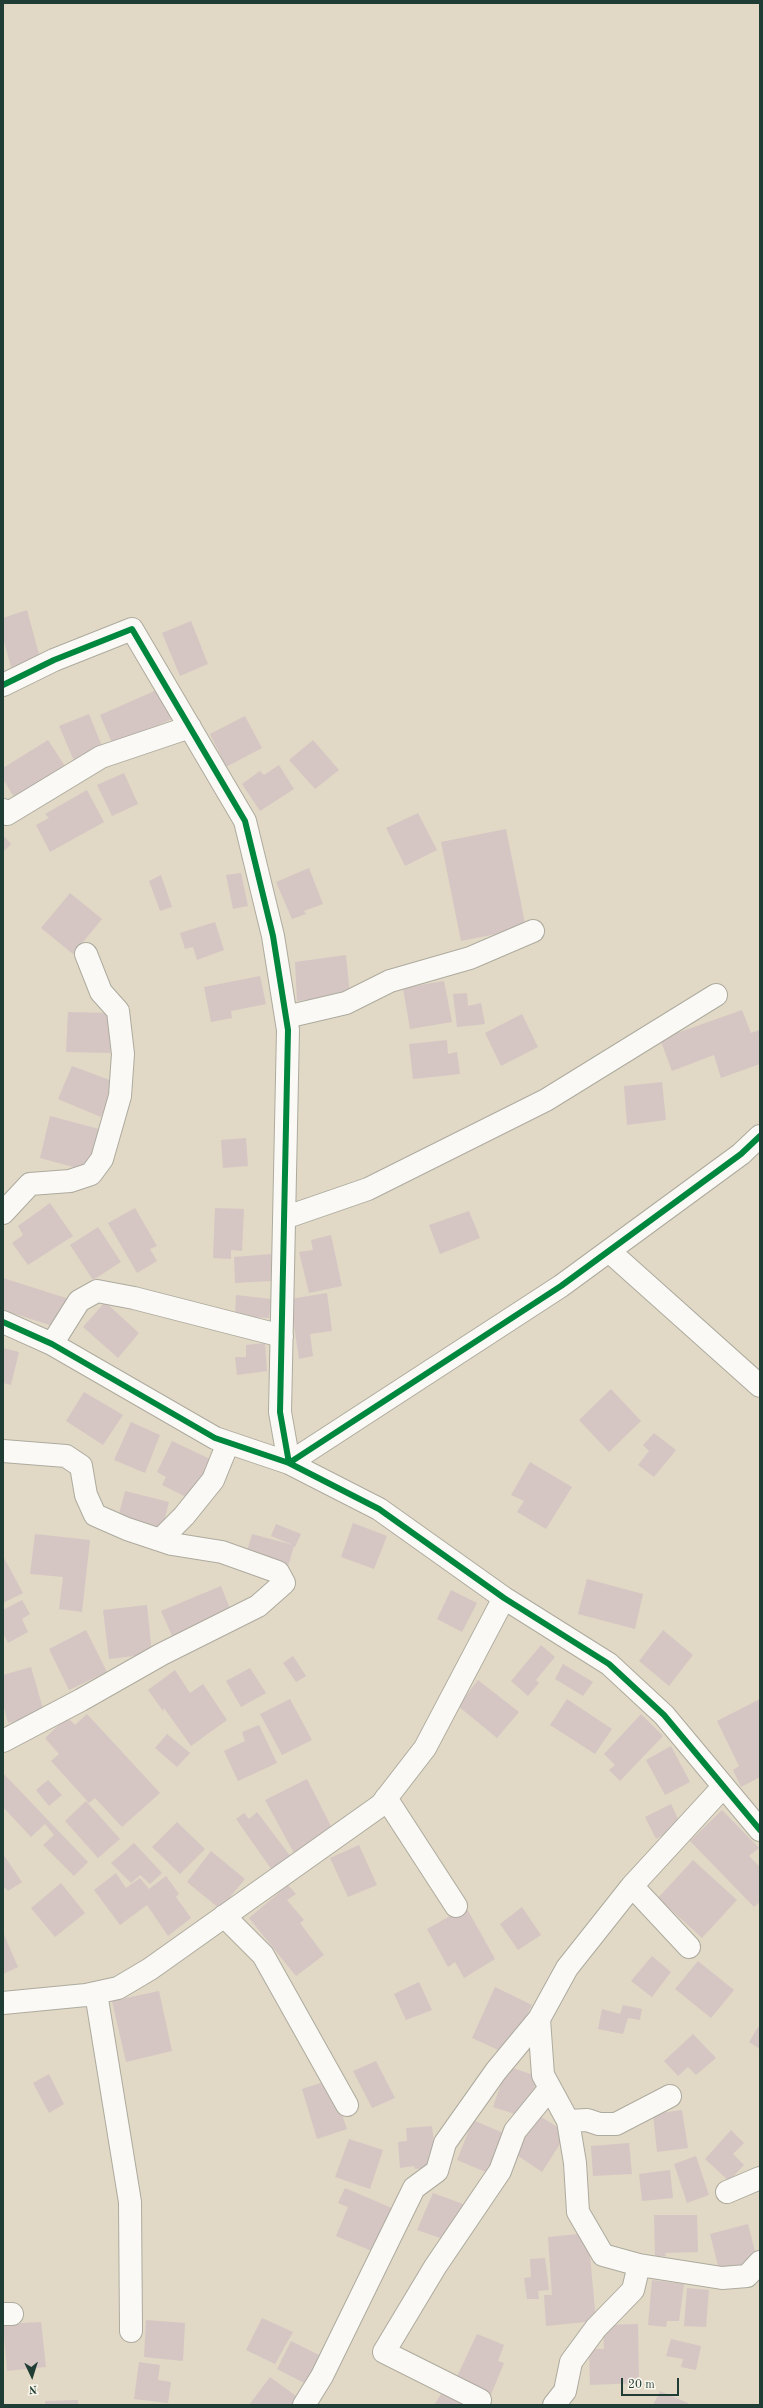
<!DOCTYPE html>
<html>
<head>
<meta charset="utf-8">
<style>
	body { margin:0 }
	#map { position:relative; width:763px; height:2408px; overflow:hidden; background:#e1d8c5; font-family:"Old Standard TT",serif }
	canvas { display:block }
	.frame { position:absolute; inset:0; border:4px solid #1f3d34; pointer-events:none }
	.north { position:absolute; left:12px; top:2356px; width:40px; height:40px; -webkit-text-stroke:3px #fbf7ec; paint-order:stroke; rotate:176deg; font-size:11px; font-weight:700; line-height:16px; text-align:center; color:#1f3d34 }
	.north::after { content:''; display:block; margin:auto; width:14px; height:18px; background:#1f3d34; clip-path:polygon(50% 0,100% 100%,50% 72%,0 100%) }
	.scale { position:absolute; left:621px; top:2378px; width:58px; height:18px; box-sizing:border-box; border:2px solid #1f3d34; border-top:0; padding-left:5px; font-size:12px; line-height:14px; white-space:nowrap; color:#1f3d34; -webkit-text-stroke:3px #fbf7ec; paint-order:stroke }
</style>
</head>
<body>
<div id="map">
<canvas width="763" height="2408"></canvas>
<div class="frame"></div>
<div class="north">N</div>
<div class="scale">20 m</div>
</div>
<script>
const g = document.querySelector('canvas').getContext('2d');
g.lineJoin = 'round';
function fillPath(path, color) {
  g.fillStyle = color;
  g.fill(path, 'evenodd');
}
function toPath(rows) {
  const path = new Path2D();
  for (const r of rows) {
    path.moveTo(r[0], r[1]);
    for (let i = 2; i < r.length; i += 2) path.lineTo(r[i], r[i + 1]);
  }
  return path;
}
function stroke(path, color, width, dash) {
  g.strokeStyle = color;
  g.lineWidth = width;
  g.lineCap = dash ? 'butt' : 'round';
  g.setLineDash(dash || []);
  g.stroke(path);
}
const building = toPath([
	[27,610,40,658,11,667,3,638,3,618],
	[191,621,208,664,180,676,162,633],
	[159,689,172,719,113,745,100,715],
	[89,714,104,751,75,763,59,726],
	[245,716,262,748,226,767,210,734],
	[48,740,65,766,14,797,3,779,3,768],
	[313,740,339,770,315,789,289,760],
	[279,765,294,789,260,811,242,784,260,771,264,775],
	[124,773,138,804,112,816,97,785],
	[87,790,104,822,50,852,36,825,49,818,45,814],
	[418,813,437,850,405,866,386,828],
	[506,829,526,928,461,941,441,842],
	[3,835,11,844,3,852],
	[309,868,323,904,304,911,306,914,292,919,276,882],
	[241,873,248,906,233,909,226,875],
	[161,875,172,907,160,911,149,881],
	[70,893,102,919,73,954,41,928],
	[215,922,224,950,197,960,193,947,185,949,180,933],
	[346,955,350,996,297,1001,295,962],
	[260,976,266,1004,231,1011,232,1018,211,1022,204,987],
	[444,981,452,1022,410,1029,403,988],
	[467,993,468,1006,481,1003,485,1024,457,1027,453,994],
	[742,1010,751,1033,759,1030,760,1032,760,1064,721,1078,714,1055,672,1071,660,1039],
	[68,1012,111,1013,110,1053,66,1052],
	[522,1014,538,1047,501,1066,485,1033],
	[447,1040,448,1054,457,1052,460,1074,413,1079,409,1044],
	[72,1066,115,1082,101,1117,58,1099],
	[662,1082,666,1120,627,1125,624,1086],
	[50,1116,99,1129,88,1171,40,1158],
	[246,1138,248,1166,223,1168,221,1140],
	[50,1203,73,1236,28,1265,12,1243,23,1235,18,1226],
	[135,1208,157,1246,150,1249,157,1261,137,1273,108,1223],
	[215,1208,244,1209,242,1251,231,1250,231,1259,213,1258],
	[469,1211,480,1238,440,1254,429,1225],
	[98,1227,121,1262,93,1280,70,1245],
	[331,1235,342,1286,309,1293,299,1252,313,1250,311,1240],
	[271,1254,272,1281,235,1283,234,1257],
	[3,1278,69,1299,59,1328,3,1310],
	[327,1293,332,1331,310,1334,313,1356,299,1359,290,1299],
	[236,1295,271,1299,269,1318,235,1316],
	[105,1302,139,1333,118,1358,83,1327],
	[265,1343,267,1371,237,1375,235,1357,246,1357,246,1345],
	[3,1348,19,1352,11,1385,3,1383],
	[611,1389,641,1421,609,1452,579,1420],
	[84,1392,123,1415,103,1445,66,1421],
	[131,1422,160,1435,145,1473,114,1460],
	[654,1433,676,1450,654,1477,638,1465,649,1451,643,1445],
	[172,1441,214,1461,188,1498,162,1485,166,1477,157,1472],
	[530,1462,572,1487,546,1529,517,1512,524,1501,511,1495],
	[125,1491,169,1502,162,1529,118,1518],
	[353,1523,387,1536,374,1569,341,1557],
	[276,1524,301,1534,295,1547,294,1546,287,1570,245,1558,252,1534,293,1545,271,1536],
	[35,1534,90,1540,82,1612,59,1609,63,1577,30,1574],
	[3,1556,23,1593,3,1603],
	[587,1579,643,1594,635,1629,578,1614],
	[221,1586,232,1614,173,1638,161,1611],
	[451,1590,477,1603,462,1632,437,1619],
	[22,1600,30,1614,22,1619,28,1632,8,1643,3,1633,3,1610],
	[147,1605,152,1654,109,1659,103,1610],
	[86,1630,107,1672,69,1690,49,1649],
	[663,1630,693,1655,669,1686,639,1661],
	[541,1645,555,1657,536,1680,539,1683,528,1696,511,1681],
	[293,1656,306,1676,296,1682,283,1663],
	[563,1664,593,1682,583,1696,555,1679],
	[31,1667,44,1712,8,1723,3,1704,3,1675],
	[250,1668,266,1693,241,1707,226,1681],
	[175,1670,190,1693,203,1684,227,1720,191,1746,164,1708,163,1711,148,1690],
	[478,1680,519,1712,497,1738,458,1706],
	[290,1699,312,1740,282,1755,260,1714],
	[567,1699,612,1729,595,1754,550,1725],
	[760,1699,760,1777,741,1787,733,1770,739,1766,717,1721],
	[87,1714,160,1793,122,1827,95,1798,89,1803,51,1761,59,1754,45,1738,67,1717,75,1725],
	[641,1714,663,1736,620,1781,609,1770,615,1765,604,1754],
	[259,1725,277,1763,238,1781,224,1751,245,1741,242,1732],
	[167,1734,190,1753,177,1767,155,1748],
	[671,1746,690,1782,665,1795,646,1760],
	[3,1773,88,1862,74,1876,43,1845,54,1835,45,1824,31,1837,3,1807],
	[307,1779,336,1836,295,1855,265,1800],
	[48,1780,62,1795,49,1806,36,1790],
	[86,1801,120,1839,98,1858,65,1821],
	[671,1804,681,1825,656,1839,645,1817],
	[722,1810,759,1848,749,1856,760,1867,760,1902,754,1907,690,1841],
	[257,1812,291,1857,272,1870,236,1819,244,1813,249,1819],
	[177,1822,205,1849,180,1874,152,1847],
	[134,1843,162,1873,150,1884,140,1875,131,1883,111,1863],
	[359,1845,377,1885,348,1897,330,1858],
	[211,1851,245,1879,220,1909,187,1882],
	[3,1854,22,1882,8,1891,3,1886],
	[693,1860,737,1900,702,1938,658,1898],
	[116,1873,126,1888,140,1878,149,1889,166,1876,179,1894,176,1897,191,1918,168,1936,147,1905,120,1925,94,1890],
	[61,1883,85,1913,55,1937,31,1908],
	[288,1885,296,1894,287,1900,304,1920,300,1923,324,1955,296,1976,249,1918],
	[466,1907,495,1959,464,1978,455,1962,448,1967,427,1929],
	[522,1907,541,1935,518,1950,500,1924],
	[3,1932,18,1967,3,1974],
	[652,1956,671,1972,652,1997,631,1981],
	[698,1961,734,1990,711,2018,675,1989],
	[419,1982,432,2010,406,2020,394,1994],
	[495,1987,532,2005,507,2054,472,2038],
	[159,1991,172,2051,126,2062,112,2001],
	[623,2005,642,2009,640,2020,628,2018,623,2034,598,2029,602,2009,620,2014],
	[758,2027,760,2028,760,2049,749,2042],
	[693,2034,716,2058,696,2075,688,2067,678,2076,664,2061],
	[376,2061,395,2098,372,2108,353,2071],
	[507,2066,539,2077,524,2117,493,2107],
	[49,2074,64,2104,49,2113,33,2083],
	[330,2080,347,2129,317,2139,302,2089],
	[682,2110,688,2148,657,2152,653,2114],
	[535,2113,567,2133,542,2172,511,2151],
	[473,2120,503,2133,488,2173,457,2160],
	[432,2126,437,2167,415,2169,414,2166,400,2168,398,2142,407,2141,406,2128],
	[731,2130,744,2143,733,2154,744,2165,729,2181,705,2159],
	[349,2139,383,2150,370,2189,335,2177],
	[629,2143,632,2174,593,2176,591,2146],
	[696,2156,709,2195,687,2203,674,2164],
	[670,2170,673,2198,642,2201,639,2174],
	[345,2188,394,2209,374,2252,336,2236,348,2207,338,2203],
	[433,2193,463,2204,449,2241,417,2230],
	[654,2215,697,2215,698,2252,665,2253,666,2256,655,2257],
	[748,2224,758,2263,720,2274,710,2234],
	[588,2233,596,2321,546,2326,544,2295,552,2295,548,2237],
	[545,2258,549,2290,538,2291,539,2299,527,2299,524,2278,531,2277,530,2259],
	[652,2280,684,2284,679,2321,667,2321,666,2327,648,2325],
	[687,2288,709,2290,706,2327,684,2326],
	[262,2318,293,2332,275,2364,246,2350],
	[146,2320,185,2323,183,2361,144,2357],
	[41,2322,46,2367,7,2371,3,2324],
	[638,2324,639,2383,590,2385,589,2349,604,2349,603,2325],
	[477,2334,504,2345,498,2361,504,2363,490,2397,455,2381],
	[671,2339,701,2346,696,2370,681,2367,683,2359,666,2356],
	[291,2341,325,2358,310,2386,277,2369],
	[139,2362,160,2365,158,2380,171,2382,168,2403,134,2399],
	[270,2377,303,2401,299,2405,249,2405],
	[445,2388,471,2405,434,2405],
	[660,2391,688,2403,687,2405,653,2405],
	[78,2400,78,2405,45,2405,45,2401]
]);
const minor = toPath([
	[3,685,54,660,132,629,245,821,273,936,288,1030,280,1412,289,1463,561,1286,741,1154,760,1136],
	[3,810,7,814,101,757,190,727],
	[286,1017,346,1003,390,981,470,958,533,931],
	[3,1213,30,1184,70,1181,91,1174,102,1159,120,1096,123,1054,118,1011,101,992,86,954],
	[284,1218,368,1189,546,1100,716,995],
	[609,1251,760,1386],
	[3,1322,52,1344,215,1438,289,1463,379,1509,504,1598,609,1664,664,1715,760,1830],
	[52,1344,79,1301,97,1291,134,1298,282,1336],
	[3,1451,66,1456,81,1466,86,1495,95,1515,127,1529,172,1544,222,1552,278,1572,284,1583,258,1606,162,1654,81,1700,3,1741],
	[160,1540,184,1516,213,1480,228,1443],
	[723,1787,632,1886,567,1968,539,2019,543,2075,568,2121,575,2163,578,2212,603,2255,639,2265,722,2278,747,2276,760,2262],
	[386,1798,456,1906],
	[632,1886,689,1947],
	[224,1916,263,1955,347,2105],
	[96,1993,130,2202,131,2331],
	[3,2003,86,1995,118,1988,150,1969,381,1805,425,1748,504,1598],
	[568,2121,587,2120,599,2124,616,2124,670,2096],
	[727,2192,760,2178],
	[3,2314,12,2314],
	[480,2400,384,2352,435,2267,500,2171,515,2131,550,2088],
	[304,2405,322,2376,414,2188,437,2171,445,2143,496,2071,539,2019],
	[554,2405,565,2391,571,2362,596,2328,633,2290,639,2265]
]);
const cycleway = toPath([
	[3,685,54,660,132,629,245,821,273,936,288,1030,280,1412,289,1463,561,1286,741,1154,760,1136],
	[3,1322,52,1344,215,1438,289,1463,379,1509,504,1598,609,1664,664,1715,760,1830]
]);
fillPath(building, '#d5c6c4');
stroke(minor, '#adab9e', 24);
stroke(minor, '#faf9f6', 22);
stroke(cycleway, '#00873e', 6);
</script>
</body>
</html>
